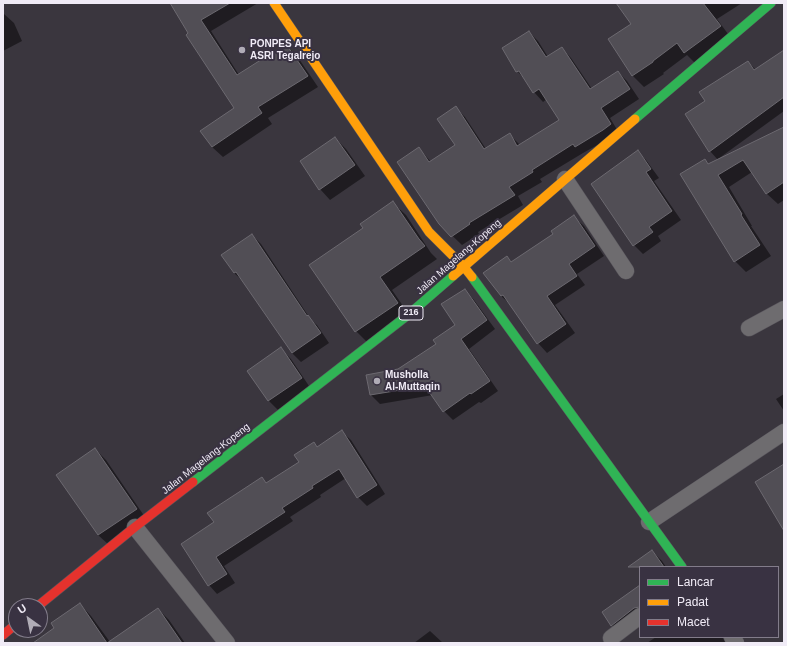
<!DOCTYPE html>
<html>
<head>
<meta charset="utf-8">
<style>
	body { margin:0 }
	#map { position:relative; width:787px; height:646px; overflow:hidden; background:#3a363e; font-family:Helvetica,sans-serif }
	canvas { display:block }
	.frame { position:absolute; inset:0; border:4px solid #f0ebf6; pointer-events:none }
	.legend { position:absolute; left:639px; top:566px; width:140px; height:72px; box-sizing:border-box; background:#393242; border:1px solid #827c8a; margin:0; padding:5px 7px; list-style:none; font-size:12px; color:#f0ebf6 }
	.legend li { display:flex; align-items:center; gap:8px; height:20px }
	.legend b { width:20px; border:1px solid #827c8a }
	.north { position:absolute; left:8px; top:598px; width:40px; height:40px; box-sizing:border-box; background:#393242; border:1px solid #827c8a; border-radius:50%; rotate:327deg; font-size:11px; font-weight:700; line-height:16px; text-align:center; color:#f0ebf6 }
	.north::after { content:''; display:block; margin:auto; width:14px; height:18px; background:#b0acb6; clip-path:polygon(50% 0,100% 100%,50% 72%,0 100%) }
</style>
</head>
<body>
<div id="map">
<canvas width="787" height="646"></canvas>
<div class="frame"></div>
<ul class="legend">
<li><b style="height:5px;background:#30b455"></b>Lancar</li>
<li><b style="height:5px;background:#ff9f0a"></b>Padat</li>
<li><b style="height:5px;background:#e5322d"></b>Macet</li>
</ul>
<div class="north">U</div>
</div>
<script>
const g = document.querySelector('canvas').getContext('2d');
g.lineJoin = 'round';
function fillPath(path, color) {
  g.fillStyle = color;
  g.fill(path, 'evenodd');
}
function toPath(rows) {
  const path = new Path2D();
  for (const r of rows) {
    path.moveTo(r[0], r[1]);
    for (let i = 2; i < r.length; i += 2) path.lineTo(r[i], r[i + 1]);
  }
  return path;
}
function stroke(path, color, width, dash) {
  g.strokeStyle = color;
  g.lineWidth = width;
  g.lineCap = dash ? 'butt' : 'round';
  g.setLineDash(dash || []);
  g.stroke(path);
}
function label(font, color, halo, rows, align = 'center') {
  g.font = font + ' Helvetica,sans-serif';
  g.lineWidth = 4;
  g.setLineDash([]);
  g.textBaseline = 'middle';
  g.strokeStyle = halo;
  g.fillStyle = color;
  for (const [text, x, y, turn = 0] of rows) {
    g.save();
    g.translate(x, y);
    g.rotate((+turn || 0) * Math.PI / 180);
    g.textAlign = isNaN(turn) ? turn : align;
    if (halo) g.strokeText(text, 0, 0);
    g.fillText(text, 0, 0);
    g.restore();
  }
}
const shadow = toPath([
	[172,3,258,3,211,31,239,75,286,45,297,56,318,87,268,118,272,124,223,157,212,147,202,131,235,109],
	[617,3,742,3,717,19,731,38,696,64,687,55,663,73,664,74,644,87,633,76,610,39,633,24],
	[3,14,4,14,14,23,22,41,3,51],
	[529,32,538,41,548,57,562,48,571,58,592,89,618,72,627,81,639,99,610,118,619,133,583,153,540,179,542,182,518,196,523,205,478,232,479,234,462,245,439,223,419,148,431,162,456,146,456,108,465,117,486,149,510,135,520,145,560,120,547,99,543,102,534,92,526,80,517,71],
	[784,60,783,108,784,111,718,159,719,160,784,129,784,200,778,204,766,193,752,172,729,187,752,226,751,226,771,256,746,272,735,261,704,160,709,165,718,160,710,151,706,102,748,62,756,70],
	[335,138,346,149,365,176,330,200,320,189],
	[637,151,646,160,659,178,654,181,681,220,658,236,661,241,643,254,634,245],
	[393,203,406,215,431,253,437,259,392,290,410,316,369,344,356,331,365,228],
	[574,217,584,226,604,256,577,274,585,285,555,305,575,333,547,353,538,343,511,305,501,296,507,257,512,262,554,234],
	[252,235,261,244,311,320,317,325,329,343,301,362,292,353,244,282,234,273],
	[465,290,474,300,495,329,469,349,498,391,481,403,479,402,453,420,444,411,433,395,380,404,371,395,367,375,398,370,437,344,457,325],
	[281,349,291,359,311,389,279,411,269,401,248,371],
	[784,394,784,411,776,399],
	[342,432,351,440,385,494,367,506,358,497,346,478,320,495,321,497,290,517,293,521,224,566,235,583,217,594,209,585,215,523,262,479,267,484,300,462,314,444,318,448],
	[95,449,106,460,147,520,109,545,98,535,57,475],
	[652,551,662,561,666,567,643,567],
	[640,587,640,622,623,636,612,625,603,612],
	[80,604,91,616,110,642,158,609,169,620,185,643,35,643,56,629],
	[430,631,443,643,414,643],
	[656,637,722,637,726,643,647,643]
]);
const building = toPath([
	[170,3,230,3,201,20,237,75,286,44,308,76,258,107,262,113,212,147,200,131,234,108,186,35,188,33,170,3],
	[616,3,703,3,721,26,684,53,677,43,653,61,653,62,632,76,608,39,631,24,616,3],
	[529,31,546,57,562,47,590,89,618,71,630,89,601,108,611,124,603,130,575,147,573,144,532,170,533,172,509,187,515,195,469,223,470,224,451,237,439,224,397,162,419,147,429,162,455,145,437,119,456,106,484,149,510,133,517,146,559,120,539,89,533,93,519,71,516,72,502,48,529,31],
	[784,50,784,97,709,152,685,114,705,101,699,92,748,61,754,70,784,50],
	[784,127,784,182,766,194,743,160,718,175,742,214,741,215,760,245,734,262,680,174,705,159,708,164,784,127],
	[335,137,355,165,319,190,300,161,335,137],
	[638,150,651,169,646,172,672,211,649,227,653,232,633,246,591,184,638,150],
	[393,201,419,239,425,246,380,277,398,303,355,332,309,265,363,228,360,224,393,201],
	[574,215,595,246,569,264,577,276,547,296,566,324,537,344,503,295,501,296,483,273,507,256,511,262,553,234,551,231,574,215],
	[252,234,307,316,308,315,321,333,292,353,236,272,234,273,221,255,252,234],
	[465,289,487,320,461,339,490,381,471,394,470,393,443,412,425,386,370,395,366,375,398,369,436,344,433,340,455,325,441,304,465,289],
	[281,347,302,378,268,401,247,371,281,347],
	[342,430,377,485,357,498,339,469,312,486,313,488,282,508,285,512,216,557,227,574,208,586,181,544,214,522,207,513,262,477,266,483,299,462,294,455,314,442,317,447,342,430],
	[95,448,137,509,98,535,56,475,95,448],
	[784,464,784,531,755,482,784,464],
	[652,550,664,567,628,567,652,550],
	[640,585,640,607,634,608,611,626,602,612,640,585],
	[80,603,107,643,158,608,182,643,33,643,54,628,51,623,80,603]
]);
const street = toPath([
	[565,179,626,271],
	[749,328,784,309],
	[649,522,784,432],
	[135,527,227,643],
	[732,637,736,643],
	[611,638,640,616]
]);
const fast = toPath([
	[635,119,771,3],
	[472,277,682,567],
	[193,482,408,315,453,276]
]);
const slow = toPath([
	[274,3,429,232,464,267,472,277],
	[453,276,635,119]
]);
const jam = toPath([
	[38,606,135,527,193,482],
	[3,635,16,624]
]);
const markers = [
	[242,50,4,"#b0acb6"],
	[377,381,4,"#b0acb6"]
];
const shields = [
	[411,313,24]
];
const shieldNames = [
	["216",411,313]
];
const poiNames = [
	["PONPES API",250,44],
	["ASRI Tegalrejo",250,56],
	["Musholla",385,375],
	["Al-Muttaqin",385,387]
];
const streetNames = [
	["Jalan Magelang-Kopeng",459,257,-41],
	["Jalan Magelang-Kopeng",206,459,-38]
];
fillPath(shadow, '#0007');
fillPath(building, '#514e55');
stroke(building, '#6c6970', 1);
stroke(street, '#57545b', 17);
stroke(fast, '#57545b', 10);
stroke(slow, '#57545b', 10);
stroke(jam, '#57545b', 10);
stroke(street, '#6e6c6f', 16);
stroke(fast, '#30b455', 9);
stroke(slow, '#ff9f0a', 9);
stroke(jam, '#e5322d', 9);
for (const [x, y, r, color] of markers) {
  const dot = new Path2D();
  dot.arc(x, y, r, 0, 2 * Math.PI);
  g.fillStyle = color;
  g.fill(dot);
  stroke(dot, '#393242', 1.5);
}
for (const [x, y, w] of shields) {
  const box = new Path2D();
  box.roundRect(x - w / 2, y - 7, w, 14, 3);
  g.fillStyle = '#393242';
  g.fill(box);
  stroke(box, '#f0ebf6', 1);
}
label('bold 9px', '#f0ebf6', null, shieldNames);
label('bold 10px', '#f0ebf6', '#393242', poiNames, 'left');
label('10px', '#f0ebf6', '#393242', streetNames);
</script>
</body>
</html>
